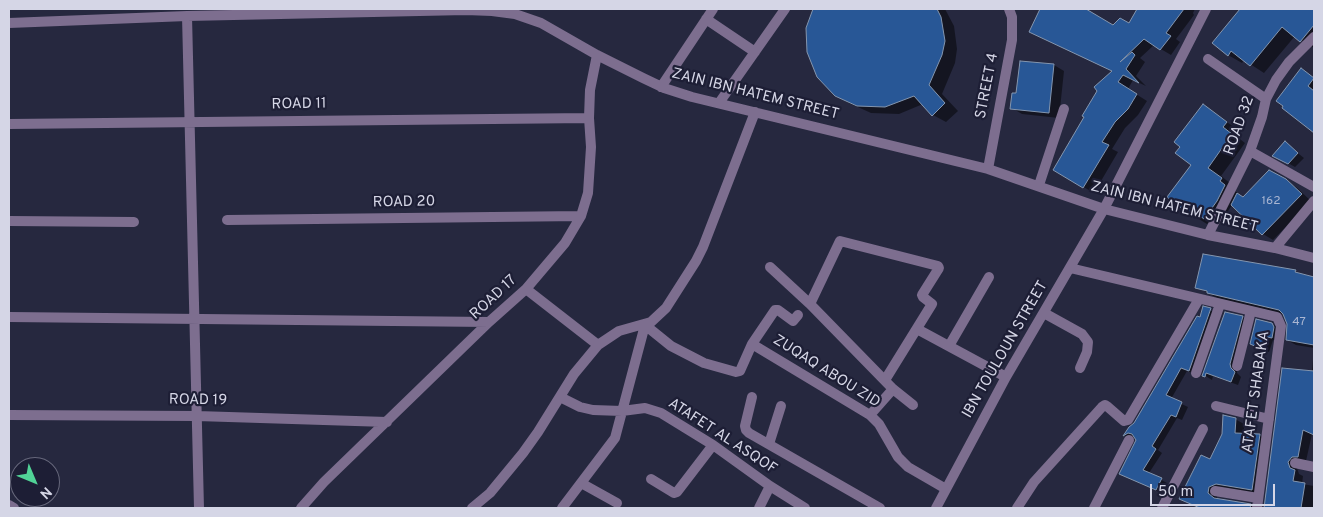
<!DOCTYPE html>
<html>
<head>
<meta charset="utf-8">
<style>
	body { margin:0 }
	#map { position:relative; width:1323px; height:517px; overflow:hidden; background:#26283f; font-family:Overpass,sans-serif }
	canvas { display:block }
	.frame { position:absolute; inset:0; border:10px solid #d5d6e6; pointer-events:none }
	.north { position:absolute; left:10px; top:457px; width:50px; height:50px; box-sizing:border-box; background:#1d1e35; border:1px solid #67687c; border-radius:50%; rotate:135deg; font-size:14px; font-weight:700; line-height:20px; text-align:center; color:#d5d6e6 }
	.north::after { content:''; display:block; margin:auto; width:18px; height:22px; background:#51d397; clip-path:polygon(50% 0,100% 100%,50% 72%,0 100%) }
	.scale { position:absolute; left:1150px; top:484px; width:125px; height:22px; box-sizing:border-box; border:2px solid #d5d6e6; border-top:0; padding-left:6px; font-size:15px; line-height:18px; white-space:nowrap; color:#d5d6e6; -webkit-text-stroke:4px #1d1e35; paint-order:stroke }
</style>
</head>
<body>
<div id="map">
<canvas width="1323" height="517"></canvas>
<div class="frame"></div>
<div class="north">N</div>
<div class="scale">50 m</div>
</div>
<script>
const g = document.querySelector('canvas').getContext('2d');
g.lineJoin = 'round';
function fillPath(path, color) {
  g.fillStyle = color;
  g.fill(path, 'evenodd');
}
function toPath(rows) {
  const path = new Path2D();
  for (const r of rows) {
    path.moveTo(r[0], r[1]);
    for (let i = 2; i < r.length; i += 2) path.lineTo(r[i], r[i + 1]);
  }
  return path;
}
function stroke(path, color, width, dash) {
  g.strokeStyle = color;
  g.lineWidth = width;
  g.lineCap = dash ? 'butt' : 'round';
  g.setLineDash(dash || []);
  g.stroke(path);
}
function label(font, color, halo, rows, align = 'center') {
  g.font = font + ' Overpass,sans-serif';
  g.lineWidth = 4.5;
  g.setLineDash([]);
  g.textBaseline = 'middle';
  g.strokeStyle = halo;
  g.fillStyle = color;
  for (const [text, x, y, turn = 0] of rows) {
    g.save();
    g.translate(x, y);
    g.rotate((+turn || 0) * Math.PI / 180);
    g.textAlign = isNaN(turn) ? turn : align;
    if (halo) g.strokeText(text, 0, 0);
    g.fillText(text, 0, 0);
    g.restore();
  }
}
const shadow = toPath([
	[815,9,945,9,954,26,957,49,955,63,942,94,958,111,946,122,933,115,923,104,899,114,871,113,849,103,807,28],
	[1041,9,1085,9,1113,26,1130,25,1138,9,1195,9,1193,13,1194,15,1176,39,1180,42,1171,55,1154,45,1140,58,1145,62,1136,76,1146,86,1133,80,1128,89,1147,101,1138,115,1125,128,1112,149,1118,152,1094,193,1054,170,1114,71,1031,31],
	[1242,9,1314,9,1314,48,1295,36,1264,73,1244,60,1242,63,1228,55,1214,43],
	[1054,65,1064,71,1059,118,1022,114,1012,108],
	[1301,70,1314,77,1314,130,1306,125],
	[1203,106,1240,131,1236,136,1245,143,1221,176,1235,187,1233,190,1238,193,1238,195,1244,198,1269,171,1296,187,1311,201,1273,240,1263,234,1232,205,1218,226,1210,221,1207,224,1194,216,1169,196,1193,165],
	[1285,143,1304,158,1295,167,1274,155],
	[1204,255,1295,271,1303,275,1314,278,1314,348,1296,345,1287,340,1289,323,1284,314,1217,298,1197,287],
	[1204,308,1217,313,1196,374,1187,371,1171,399,1188,407,1182,420,1177,418,1158,450,1162,453,1149,473,1167,483,1162,493,1127,477,1137,440,1135,436,1130,439,1125,436,1130,428,1135,424,1200,319],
	[1242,317,1249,321,1237,369,1237,373,1241,377,1238,385,1213,376,1212,380,1204,375],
	[1272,324,1279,328,1279,341,1273,340,1269,352,1251,344],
	[1314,348,1314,435,1312,434,1306,461,1297,468,1299,474,1303,476,1302,484,1314,486,1314,508,1264,508,1284,369,1312,372],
	[1235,419,1244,424,1244,435,1259,435,1268,440,1261,494,1217,496,1217,500,1250,505,1256,508,1200,508,1180,498,1195,467,1211,460]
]);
const building = toPath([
	[813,9,937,9,941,17,945,41,942,55,929,85,945,103,932,116,914,96,885,107,857,106,835,96,817,77,807,52,806,28,813,9],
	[1040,9,1086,9,1113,25,1120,18,1129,23,1137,9,1184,9,1166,33,1171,36,1160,50,1144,39,1120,62,1132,52,1135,55,1126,69,1139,83,1123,75,1118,82,1137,94,1128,109,1115,122,1102,142,1109,145,1083,188,1053,170,1084,117,1082,116,1097,91,1094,87,1112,71,1029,32,1040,9],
	[1240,9,1314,9,1314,25,1300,42,1282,27,1250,66,1231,51,1228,56,1212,43,1240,9],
	[1020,61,1054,64,1049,113,1010,109,1012,93,1016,93,1020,61],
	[1301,68,1314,78,1308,86,1314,91,1314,133,1282,108,1283,106,1276,101,1301,68],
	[1203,104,1227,122,1223,127,1232,134,1208,168,1222,178,1220,181,1225,185,1217,201,1204,219,1196,213,1193,217,1167,197,1191,165,1175,153,1180,147,1174,142,1203,104],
	[1285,141,1298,153,1288,164,1272,156,1285,141],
	[1269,170,1286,179,1302,194,1262,235,1231,205,1237,193,1243,197,1269,170],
	[1203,254,1296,270,1295,272,1314,277,1314,345,1286,340,1287,324,1283,314,1279,310,1207,293,1207,291,1195,288,1203,254],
	[1203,306,1211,308,1189,371,1181,368,1166,395,1182,402,1176,417,1171,415,1152,446,1156,449,1143,470,1162,478,1156,490,1119,474,1136,440,1132,434,1128,433,1123,436,1129,427,1134,423,1197,316,1200,317,1203,306],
	[1225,312,1243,316,1230,364,1231,368,1235,372,1231,382,1206,373,1205,377,1202,376,1225,312],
	[1256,319,1272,323,1274,327,1272,338,1266,337,1262,349,1250,344,1256,319],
	[1282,368,1314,371,1314,435,1303,430,1298,457,1292,457,1288,462,1290,468,1295,470,1293,481,1305,483,1301,508,1264,508,1282,368],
	[1223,415,1236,418,1235,433,1260,434,1252,490,1216,484,1209,487,1208,493,1214,498,1251,504,1250,508,1200,508,1179,499,1201,455,1210,459,1222,434,1223,415]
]);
const street = toPath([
	[187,16,199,508],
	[706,19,755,52],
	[9,23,187,16,466,10,492,11,515,14,541,23,597,55,643,78,664,88,692,97,988,169,1104,209,1208,235,1275,248,1314,258],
	[1208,59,1266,99],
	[661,87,713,9],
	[719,103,785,9],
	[9,124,589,118],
	[1250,151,1314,187],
	[988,169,1012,40,1012,17,1009,9],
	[1039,185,1064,109],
	[227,220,581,216],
	[9,221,134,222],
	[1208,235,1250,151,1262,117,1266,99,1276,80,1289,62,1314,37],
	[1275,248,1314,201],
	[770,267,810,304,893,389,913,405],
	[1070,268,1277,317,1281,326,1257,508],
	[526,289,598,345],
	[810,304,840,241,938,266,939,268,922,295,923,297,932,304,885,380],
	[1044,313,1082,334,1088,342,1087,352,1080,368],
	[9,317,489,322],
	[917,329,1006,377],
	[752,344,870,415,879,424,898,457,908,467,946,489],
	[949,346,989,277],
	[1237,366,1251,311],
	[1196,373,1220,304],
	[560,397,580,407,593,410,622,411,645,408,661,413,713,445,770,486,805,508],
	[752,397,745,426,746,430,749,433,880,508],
	[1216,406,1269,419],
	[9,415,197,416,387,422],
	[870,415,893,389],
	[769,444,781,406],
	[1295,463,1314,467],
	[651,479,674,493,677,492,713,445],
	[581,483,617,503],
	[1215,491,1258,498],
	[9,505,14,508],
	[301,508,324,482,489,322,526,289,565,243,581,216,588,193,591,147,589,118,590,90,597,55],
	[472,508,490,493,523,453,538,432,574,374,598,345,619,331,651,322,666,308,696,261,703,247,755,112],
	[562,508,615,438,645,325,671,346,704,363,736,372,740,371,752,344,775,310,778,310,793,321,798,315],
	[759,508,770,486],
	[936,508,1006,377,1104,209,1206,9],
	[1017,508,1034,482,1102,407,1105,405,1108,407,1124,421,1128,420,1199,299],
	[1094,508,1129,440],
	[1162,508,1203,429]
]);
const numberNames = [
	["162",1271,202],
	["47",1299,323]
];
const streetNames = [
	["STREET 4",988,86,-79],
	["ZAIN IBN HATEM STREET",755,95,14],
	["ROAD 11",299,105,-1],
	["ROAD 32",1240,126,-70],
	["ROAD 20",404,203,-1],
	["ZAIN IBN HATEM STREET",1174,208,14],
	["ROAD 17",494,298,-43],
	["IBN TOULOUN STREET",1006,350,-60],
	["ZUQAQ ABOU ZID",826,372,32],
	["ATAFET SHABAKA",1257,392,-82],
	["ROAD 19",198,401,1],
	["ATAFET AL ASQOF",722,437,33]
];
fillPath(shadow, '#0007');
fillPath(building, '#285796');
stroke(building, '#8496af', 1);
stroke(street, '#7d6e8f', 10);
label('12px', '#aab6d2', null, numberNames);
label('15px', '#d5d6e6', '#1d1e35', streetNames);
</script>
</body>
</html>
